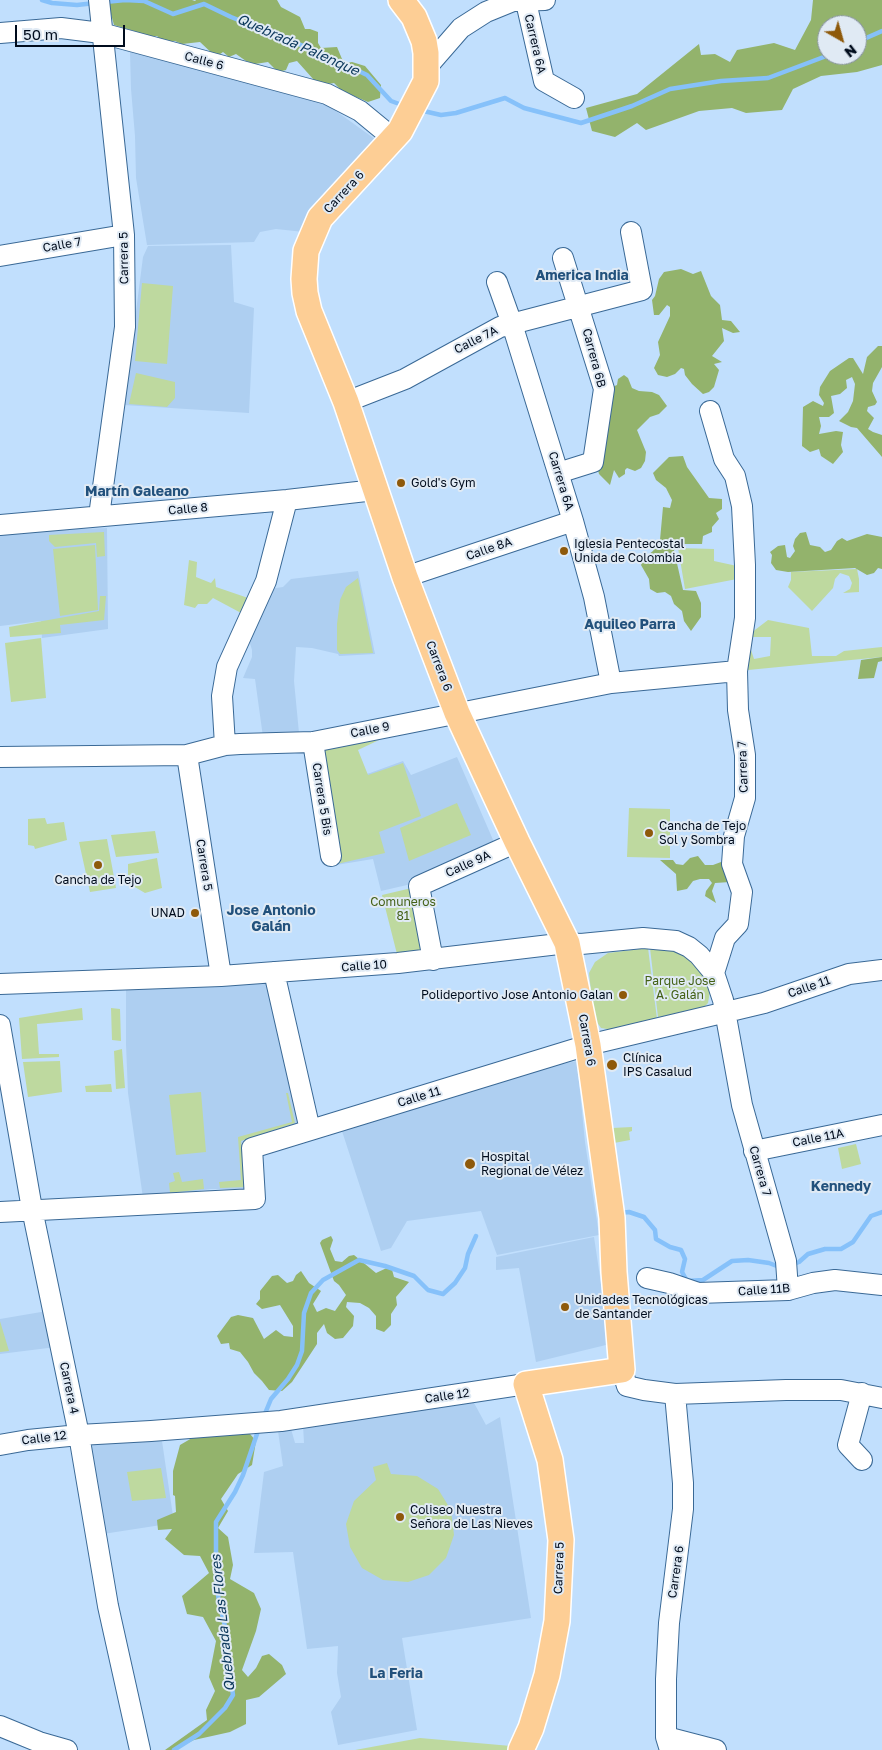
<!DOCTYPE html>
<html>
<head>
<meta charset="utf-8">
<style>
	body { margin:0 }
	#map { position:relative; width:882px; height:1750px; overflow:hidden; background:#c1dffd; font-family:"Golos Text",sans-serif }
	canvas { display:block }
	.north { position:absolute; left:817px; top:15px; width:50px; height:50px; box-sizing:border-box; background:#e0eaf4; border:1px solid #86919e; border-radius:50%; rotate:142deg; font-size:14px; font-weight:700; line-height:20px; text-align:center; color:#000c1d }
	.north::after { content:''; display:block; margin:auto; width:18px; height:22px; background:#8e590a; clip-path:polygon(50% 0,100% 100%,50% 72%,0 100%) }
	.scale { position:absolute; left:15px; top:25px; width:110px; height:22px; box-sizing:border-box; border:2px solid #000c1d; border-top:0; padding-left:6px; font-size:15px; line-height:18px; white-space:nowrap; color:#000c1d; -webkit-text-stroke:4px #e0eaf4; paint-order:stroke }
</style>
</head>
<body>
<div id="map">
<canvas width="882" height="1750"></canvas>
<div class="north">N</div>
<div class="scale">50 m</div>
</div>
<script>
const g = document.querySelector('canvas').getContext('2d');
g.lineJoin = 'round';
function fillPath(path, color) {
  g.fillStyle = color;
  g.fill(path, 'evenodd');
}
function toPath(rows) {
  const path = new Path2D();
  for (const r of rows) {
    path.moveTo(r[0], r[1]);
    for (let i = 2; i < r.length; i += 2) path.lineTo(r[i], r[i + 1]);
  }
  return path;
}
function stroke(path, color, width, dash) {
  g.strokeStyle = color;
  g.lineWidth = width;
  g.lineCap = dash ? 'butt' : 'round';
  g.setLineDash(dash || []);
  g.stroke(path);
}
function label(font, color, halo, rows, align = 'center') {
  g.font = font + ' "Golos Text",sans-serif';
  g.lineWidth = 4;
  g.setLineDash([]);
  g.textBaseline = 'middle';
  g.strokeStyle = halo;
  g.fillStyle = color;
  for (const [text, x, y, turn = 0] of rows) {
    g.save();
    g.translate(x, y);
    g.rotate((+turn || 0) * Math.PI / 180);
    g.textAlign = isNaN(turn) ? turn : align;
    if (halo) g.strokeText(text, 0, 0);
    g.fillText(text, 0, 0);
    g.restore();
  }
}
const built = toPath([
	[130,52,193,66,329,106,379,142,304,232,276,229,260,232,254,242,147,245,136,178,135,136,131,89],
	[231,245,234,302,254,308,249,413,124,405,143,257,148,246],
	[107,528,108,629,42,638,41,621,0,626,0,532],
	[358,571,375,654,339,656,338,654,312,648,296,647,294,681,299,733,263,737,255,679,243,678,252,657,252,650,248,637,269,589,283,587,291,579],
	[457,757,497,849,420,882,381,891,373,859,336,865,324,785,370,773,403,761,411,775],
	[267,982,298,1123,243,1142,249,1189,211,1189,143,1198,128,1093,126,1044,126,988],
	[577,1061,585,1142,599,1235,497,1255,481,1211,407,1221,391,1248,381,1251,341,1128,553,1066],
	[594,1237,610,1344,536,1362,519,1268,496,1270,496,1257],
	[47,1311,56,1347,0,1354,0,1319],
	[473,1401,486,1425,500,1417,531,1618,402,1638,417,1730,338,1745,331,1712,341,1697,337,1673,338,1646,307,1649,293,1552,254,1553,264,1472,283,1466,278,1431,291,1429,295,1443,304,1443,303,1425],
	[162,1441,174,1523,103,1534,86,1443]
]);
const green = toPath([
	[142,283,173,286,167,364,135,361],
	[136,373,175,382,175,398,167,407,129,404],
	[104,532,105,556,97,557,96,543,55,547,49,541,49,535],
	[95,545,98,610,60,616,53,549],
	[678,548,714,549,714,561,737,566,737,579,685,589],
	[189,560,197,562,196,577,211,583,215,578,216,587,251,599,243,614,213,598,207,604,198,604,195,608,184,605],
	[857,569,859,579,859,592,843,593,850,589,852,583,849,576,840,573,835,579,833,588,812,611,788,587,791,580,791,572],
	[358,578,373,653,340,654,337,650,337,624,340,600,346,587],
	[100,596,106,596,104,620,60,625,61,633,10,637,9,627,99,611],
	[768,620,809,628,812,656,836,656,844,651,882,647,882,657,748,670,750,647,754,659,770,656,771,637,753,637,751,633],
	[41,638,46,698,11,702,5,643],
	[379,740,358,750,368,775,403,763,421,816,379,832,385,853,337,864,322,754,325,748],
	[457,803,471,835,409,861,400,828],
	[629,808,670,809,670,858,627,857],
	[45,818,47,824,64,822,67,840,35,849,34,846,28,845,28,819],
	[155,831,159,853,116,857,111,835],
	[107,839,116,888,90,892,79,842],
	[157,858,162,888,145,893,128,883,128,864],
	[416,887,430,954,398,958,382,895],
	[648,948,657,1019,613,1030,601,1028,594,1018,589,973,595,962,608,953],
	[650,948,672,950,688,956,697,967,705,980,710,991,708,1003,701,1010,658,1017],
	[82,1008,83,1020,37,1024,39,1054,59,1054,59,1057,22,1059,19,1018],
	[111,1008,120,1009,121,1041,112,1040],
	[122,1049,125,1088,116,1089,114,1051],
	[60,1061,62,1092,28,1097,23,1062],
	[111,1084,112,1092,86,1092,85,1086],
	[201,1092,206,1152,176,1155,169,1095],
	[286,1093,288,1093,295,1123,241,1141,246,1187,220,1188,219,1182,241,1180,238,1137,292,1122],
	[632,1127,632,1131,629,1132,630,1140,614,1143,612,1128],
	[856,1144,861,1164,842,1169,838,1148],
	[179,1172,182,1182,203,1179,204,1189,170,1193,169,1183,175,1181,173,1173],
	[0,1321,9,1351,0,1352],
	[387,1463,391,1474,417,1476,438,1489,451,1510,454,1535,446,1558,429,1575,408,1582,383,1580,362,1568,350,1547,346,1524,354,1501,376,1480,373,1467],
	[161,1468,166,1498,132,1501,127,1472],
	[420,1738,511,1746,509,1750,355,1750]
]);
const forest = toPath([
	[107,0,192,0,195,1,196,0,277,0,281,7,300,17,305,29,310,29,318,32,318,43,321,48,337,47,342,59,347,63,352,62,365,66,381,85,380,98,368,102,342,91,334,83,323,85,314,80,297,61,289,63,286,70,278,72,268,62,255,64,246,61,236,54,229,57,223,52,216,57,200,42,182,44,175,41,162,41,157,36,145,38,134,31,114,25],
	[813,0,882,0,882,65,857,72,821,76,793,89,782,110,746,113,732,108,699,111,646,130,637,123,615,137,592,131,586,108,637,94,699,44,701,55,715,54,730,62,737,50,774,43,795,50,811,20],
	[827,25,857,25,857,55,827,55],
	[681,269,693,274,701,271,711,296,720,305,722,320,731,321,740,332,733,333,722,328,724,341,712,356,722,362,714,364,719,370,714,387,709,392,703,394,692,384,685,375,684,369,681,368,675,374,667,377,658,375,654,368,660,355,658,342,670,316,670,307,667,305,659,315,654,315,652,300,655,296,659,279,664,272],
	[878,346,882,346,882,367,873,383,872,391,877,402,875,405,868,407,867,411,874,418,868,429,873,432,882,435,882,457,857,428,851,427,839,421,848,412,853,401,855,384,852,377,846,380,847,388,840,394,831,396,834,413,829,417,819,417,821,426,819,434,836,431,843,432,841,445,843,452,833,464,821,456,819,449,810,452,802,446,803,407,813,401,823,406,824,403,819,395,820,387,830,371,849,358,853,358,863,374,867,357],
	[624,375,628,378,632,388,639,391,652,392,659,395,667,406,659,414,650,417,637,430,646,452,645,461,641,468,635,471,627,468,625,470,625,474,619,478,614,470,610,485,599,474,596,462,610,388,617,385,618,379],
	[683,456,687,467,709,498,722,499,722,509,716,513,719,519,712,527,712,532,703,536,702,544,681,544,674,550,683,590,696,591,701,603,701,617,691,631,684,621,682,611,674,604,671,596,665,592,657,593,650,589,649,579,641,565,644,558,653,551,660,540,663,507,670,508,672,500,666,488,656,480,653,473,669,457],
	[806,532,810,545,820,547,825,552,831,550,837,541,842,538,847,541,867,534,882,537,882,569,878,568,874,573,867,575,855,568,788,572,776,570,771,563,772,555,770,552,778,546,785,545,787,557,790,558,795,551,793,546,795,539,800,533],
	[882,657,882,661,878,662,874,678,858,679,861,660],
	[698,856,705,865,713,865,721,862,727,866,730,882,715,883,712,891,716,903,705,896,706,891,712,883,709,879,700,879,693,881,687,889,677,891,676,874,660,860,673,860,676,864,683,865,690,858],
	[331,1236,333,1240,330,1249,335,1261,342,1262,349,1256,354,1255,376,1273,391,1266,394,1277,409,1282,396,1297,397,1305,391,1314,391,1325,384,1332,376,1329,376,1316,369,1308,360,1303,347,1302,346,1307,354,1316,353,1326,343,1338,335,1339,327,1333,324,1324,317,1333,317,1344,292,1382,282,1391,269,1390,262,1381,254,1373,248,1362,240,1352,230,1349,229,1343,221,1344,217,1336,231,1317,238,1315,253,1318,264,1339,276,1330,284,1336,293,1337,293,1326,280,1305,262,1309,256,1304,260,1299,260,1291,272,1276,278,1275,287,1283,293,1281,296,1275,301,1271,309,1283,321,1291,313,1304,317,1312,326,1308,335,1311,346,1295,339,1285,334,1281,320,1243,322,1240],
	[245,1428,256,1441,252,1465,238,1474,221,1499,228,1511,218,1528,228,1537,233,1565,230,1579,254,1593,261,1609,256,1631,242,1670,248,1677,256,1668,262,1656,269,1654,282,1665,286,1674,259,1697,246,1700,246,1724,230,1732,194,1740,173,1750,165,1750,207,1720,206,1710,215,1691,209,1677,216,1641,203,1617,187,1614,182,1596,209,1573,200,1556,184,1555,165,1539,172,1529,158,1530,157,1520,176,1512,175,1496,173,1495,173,1471,180,1445,204,1431]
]);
const stream = toPath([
	[42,0,52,3,77,5,95,3],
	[105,2,125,0,144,1,173,14,204,4,231,17,321,53,367,75,391,101,405,106],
	[857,42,882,31],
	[419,110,441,115,456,113,505,98,524,108,581,123,632,106,670,89,721,81,768,78,829,55],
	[619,1213,629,1212,644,1217,655,1230,656,1239,670,1247,681,1250,685,1259,682,1272,687,1281,703,1280,732,1261,748,1260,769,1263,782,1268],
	[791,1265,799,1262,808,1254,825,1249,841,1249,853,1242,871,1216,882,1212],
	[264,1416,271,1399,288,1379,297,1365,302,1351,304,1313,311,1293,323,1280,359,1260,385,1266,414,1276,428,1290,443,1294,455,1283,465,1268,468,1254,476,1236],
	[174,1750,199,1734,225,1708,233,1695,230,1673,226,1663,225,1626,219,1602,216,1578,216,1522,235,1492,243,1475,259,1428]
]);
const minor = toPath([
	[99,0,124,235,125,327,99,516],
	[526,2,544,81,574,98],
	[0,33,61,28,101,33,327,94,360,111,394,139],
	[427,67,461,28,486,12,513,1,545,0],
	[0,256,124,235],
	[497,282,512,324,573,521,594,597,611,683],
	[346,402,405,379,500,327,642,290,631,232],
	[710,411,724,459,735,476,742,506,745,565,745,618,737,671,738,710,745,755,745,798,734,836,732,864,742,892,738,924,725,938,714,973,723,1000,742,1105,786,1261,788,1290],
	[558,473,593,462,604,389,563,258],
	[0,525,287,500,375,490],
	[405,577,573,521],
	[313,742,331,856],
	[225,745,222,696,227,667,266,581,287,500],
	[187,755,221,976],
	[0,757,187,755,225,745,240,744,313,742,611,683,737,671],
	[433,960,419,886,517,842],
	[274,972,310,1130],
	[0,984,221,976,398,963,567,943,581,944,643,938,676,941,689,947,699,955,714,973],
	[0,1025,32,1209,79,1435,108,1606,140,1750],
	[754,1151,882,1125],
	[0,1212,255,1199,252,1148,588,1045,764,1003,849,974,882,970],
	[647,1278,669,1283,698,1293,788,1290,813,1283,835,1280,882,1285],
	[622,1370,627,1386,644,1390,675,1394,786,1390,841,1390,882,1398],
	[862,1393,848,1445,862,1460],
	[0,1445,28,1440,79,1435,151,1431,281,1421,526,1384],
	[0,1726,39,1742,67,1750],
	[666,1737,716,1750],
	[670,1750,666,1737,666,1679,669,1623,683,1509,683,1483,675,1394]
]);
const major = toPath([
	[401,0,414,17,424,41,426,53,426,81,400,131,320,218,306,251,304,279,305,293,309,311,346,402,405,577,457,713,517,842,567,943,588,1045,612,1218,614,1272,622,1370,526,1384,550,1460,561,1540,557,1621,547,1675,531,1728,521,1750]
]);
const markers = [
	[401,483,5,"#8e590a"],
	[564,551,5,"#8e590a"],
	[649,833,5,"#8e590a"],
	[98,865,5,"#8e590a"],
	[195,913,5,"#8e590a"],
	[623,995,5,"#8e590a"],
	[612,1065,6,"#8e590a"],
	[470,1164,6,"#8e590a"],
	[565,1307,5,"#8e590a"],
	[400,1517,5,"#8e590a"]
];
const streetNames = [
	["Carrera 6A",535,44,77],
	["Calle 6",204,61,15],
	["Carrera 6",344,192,-47],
	["Calle 7",62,245,-10],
	["Carrera 5",124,258,-91],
	["Calle 7A",476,340,-27],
	["Carrera 6B",594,358,75],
	["Carrera 6A",561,481,73],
	["Calle 8",188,509,-5],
	["Calle 8A",489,549,-19],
	["Carrera 6",439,666,69],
	["Calle 9",370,730,-11],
	["Carrera 7",743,767,-92],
	["Carrera 5 Bis",322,799,81],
	["Calle 9A",468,864,-24],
	["Carrera 5",204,865,81],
	["Calle 10",364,966,-4],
	["Calle 11",809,987,-19],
	["Carrera 6",587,1040,80],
	["Calle 11",419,1097,-17],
	["Calle 11A",818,1138,-11],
	["Carrera 7",760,1171,74],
	["Calle 11B",764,1290,-4],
	["Carrera 4",69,1388,78],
	["Calle 12",447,1396,-8],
	["Calle 12",44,1438,-7],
	["Carrera 5",559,1568,-88],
	["Carrera 6",676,1572,-82]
];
const poiNames = [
	["Gold's Gym",411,483],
	["Iglesia Pentecostal",574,544],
	["Unida de Colombia",574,558],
	["Cancha de Tejo",659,826],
	["Sol y Sombra",659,840],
	["Cancha de Tejo",98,880,"center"],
	["UNAD",185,913,"right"],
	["Polideportivo Jose Antonio Galan",613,995,"right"],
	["Clínica",623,1058],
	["IPS Casalud",623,1072],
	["Hospital",481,1157],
	["Regional de Vélez",481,1171],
	["Unidades Tecnológicas",575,1300],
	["de Santander",575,1314],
	["Coliseo Nuestra",410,1510],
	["Señora de Las Nieves",410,1524]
];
const parkNames = [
	["Comuneros",403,902],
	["81",403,916],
	["Parque Jose",680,981],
	["A. Galán",680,995]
];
const waterNames = [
	["Quebrada Palenque",298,45,24],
	["Quebrada Las Flores",223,1623,-96]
];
const neighbourhoodNames = [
	["America India",582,276],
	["Martín Galeano",137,492],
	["Aquileo Parra",630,625],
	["Jose Antonio",271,911],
	["Galán",271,927],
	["Kennedy",841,1187],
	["La Feria",396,1674]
];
fillPath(built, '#aecff1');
fillPath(green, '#bed99f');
fillPath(forest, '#93b36c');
stroke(stream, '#86c1fa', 4.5);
stroke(minor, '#3a6996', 22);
stroke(major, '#fff', 28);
stroke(minor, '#fff', 20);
stroke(major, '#fdce95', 25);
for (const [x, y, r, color] of markers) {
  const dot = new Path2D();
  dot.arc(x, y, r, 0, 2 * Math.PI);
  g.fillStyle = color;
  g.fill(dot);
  stroke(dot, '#e0eaf4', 2);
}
label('12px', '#000c1d', '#e0eaf4', streetNames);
label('12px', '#000c1d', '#e0eaf4', poiNames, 'left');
label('12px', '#446116', '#e0eaf4', parkNames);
label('italic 14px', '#0b375b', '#e0eaf4', waterNames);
label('bold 14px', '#22517c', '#e0eaf4', neighbourhoodNames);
</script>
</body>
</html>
